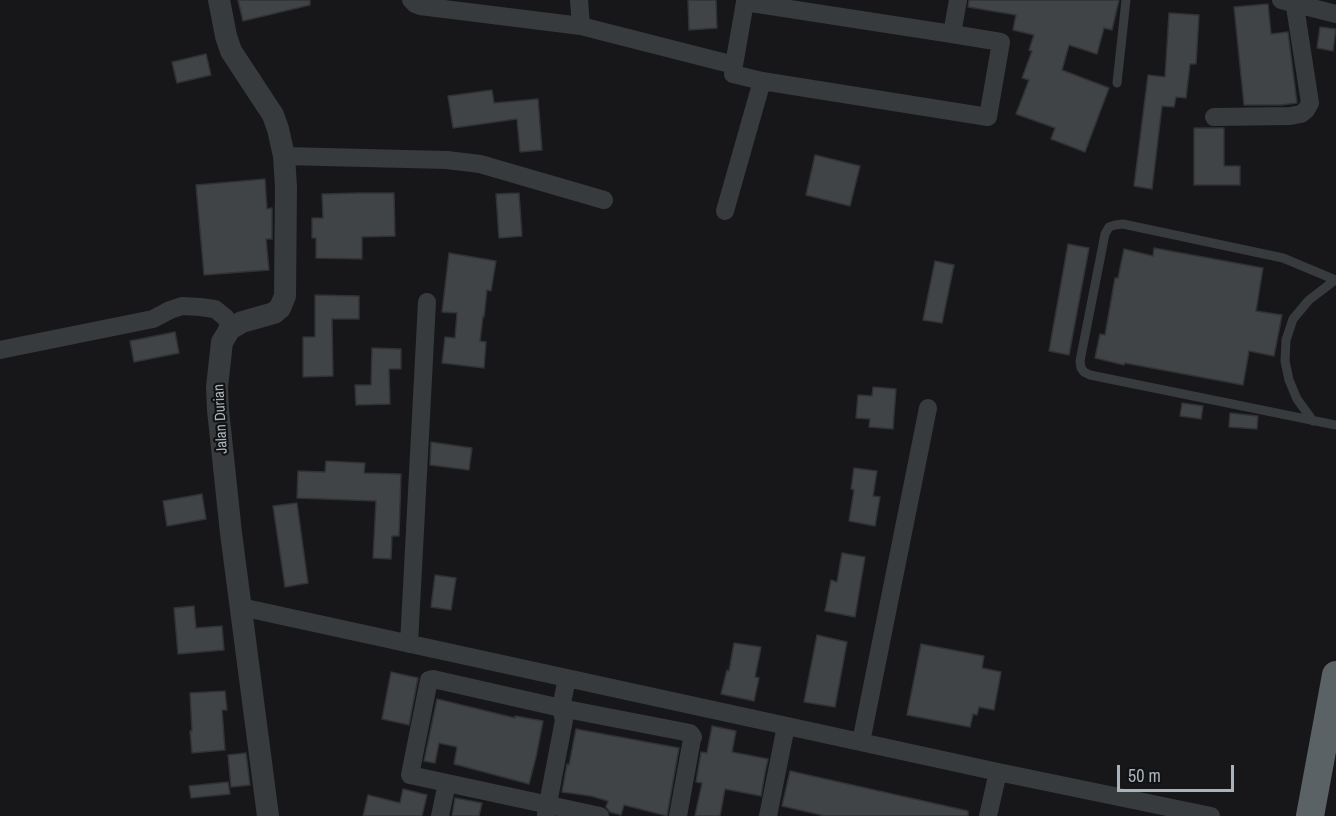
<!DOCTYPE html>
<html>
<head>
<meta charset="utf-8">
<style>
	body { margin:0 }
	#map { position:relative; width:1336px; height:816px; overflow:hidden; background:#171719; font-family:"Archivo Narrow",sans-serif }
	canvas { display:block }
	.scale { position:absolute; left:1117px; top:765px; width:117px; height:27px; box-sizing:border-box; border:3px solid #a8b4ba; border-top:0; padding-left:8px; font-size:18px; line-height:21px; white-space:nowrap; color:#a8b4ba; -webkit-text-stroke:4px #121214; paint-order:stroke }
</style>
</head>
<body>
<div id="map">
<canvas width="1336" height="816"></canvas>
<div class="scale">50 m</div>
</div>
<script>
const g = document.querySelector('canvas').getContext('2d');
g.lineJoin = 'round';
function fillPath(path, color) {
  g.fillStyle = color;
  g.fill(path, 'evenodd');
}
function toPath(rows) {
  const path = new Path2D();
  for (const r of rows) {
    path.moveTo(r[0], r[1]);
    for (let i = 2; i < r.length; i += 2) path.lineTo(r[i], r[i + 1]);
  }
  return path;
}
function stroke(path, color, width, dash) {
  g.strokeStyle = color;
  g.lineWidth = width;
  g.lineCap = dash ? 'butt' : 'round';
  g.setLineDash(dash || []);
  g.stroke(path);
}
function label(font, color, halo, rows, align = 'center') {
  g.font = font + ' "Archivo Narrow",sans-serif';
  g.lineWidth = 4.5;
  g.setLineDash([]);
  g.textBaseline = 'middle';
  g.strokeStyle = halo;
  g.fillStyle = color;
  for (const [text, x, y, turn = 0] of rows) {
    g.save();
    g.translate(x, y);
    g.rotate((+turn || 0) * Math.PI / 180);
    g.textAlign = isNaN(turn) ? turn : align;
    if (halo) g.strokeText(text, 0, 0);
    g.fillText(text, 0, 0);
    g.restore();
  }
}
const building = toPath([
	[238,0,310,0,310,5,243,21,238,0],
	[688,0,716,0,717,28,689,30,688,0],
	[969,0,1119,0,1112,30,1104,28,1097,54,1069,45,1062,70,1109,88,1085,152,1051,139,1055,128,1016,114,1029,80,1022,78,1032,51,1029,50,1034,35,1013,30,1016,15,968,7,969,0],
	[1268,4,1271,34,1288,32,1297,103,1281,105,1244,105,1234,7,1268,4],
	[1169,13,1199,15,1196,64,1190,64,1186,98,1176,97,1174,107,1162,106,1152,189,1134,186,1148,75,1165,77,1169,13],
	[1320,27,1336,29,1333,51,1317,48,1320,27],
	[206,54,211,75,177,83,172,62,206,54],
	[492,90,494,103,538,99,542,150,520,152,517,119,453,128,448,96,492,90],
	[1194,128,1224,128,1224,166,1240,166,1240,185,1194,185,1194,128],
	[815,155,860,166,850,206,806,195,815,155],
	[265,179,267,209,272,208,272,239,266,239,269,270,204,275,196,185,265,179],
	[360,193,394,193,395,236,362,237,362,259,316,258,316,238,312,238,312,218,323,218,322,194,360,193],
	[519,193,522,236,499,238,496,194,519,193],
	[1068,244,1089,248,1069,355,1049,351,1068,244],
	[1154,248,1263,268,1256,311,1282,315,1274,356,1249,351,1243,385,1125,363,1124,365,1095,358,1100,334,1105,335,1115,278,1118,278,1124,249,1153,256,1154,248],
	[449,253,496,261,491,291,487,290,484,317,483,316,480,341,486,342,484,368,442,363,445,337,455,338,457,313,442,312,449,253],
	[935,261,954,265,942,323,923,320,935,261],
	[315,295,359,296,359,319,332,319,333,376,303,377,303,337,315,337,315,295],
	[175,332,179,353,134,362,130,341,175,332],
	[372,348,401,349,401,369,389,369,390,404,356,405,355,385,371,385,372,348],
	[873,387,896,389,893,429,869,427,870,419,856,418,858,395,872,396,873,387],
	[1182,403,1203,406,1201,419,1180,416,1182,403],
	[1230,413,1258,416,1257,429,1229,427,1230,413],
	[431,442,472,448,469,470,430,465,431,442],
	[326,461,365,463,364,473,401,474,399,536,392,536,391,559,373,558,376,501,297,498,298,471,325,472,326,461],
	[854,468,877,471,873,496,880,497,875,526,849,521,854,490,851,489,854,468],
	[202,494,206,519,167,526,163,501,202,494],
	[297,503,308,583,285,587,273,506,297,503],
	[842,553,865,557,855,617,825,611,831,580,837,582,842,553],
	[435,575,456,578,451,610,431,607,435,575],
	[194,606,196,628,222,626,224,650,178,654,174,608,194,606],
	[817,635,847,642,835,707,804,702,817,635],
	[734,643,761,647,755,677,759,678,754,701,721,694,727,670,729,671,734,643],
	[921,644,984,656,982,668,1001,672,994,710,979,707,977,715,973,714,970,727,907,715,921,644],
	[391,672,418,678,409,725,382,719,391,672],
	[225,691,227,710,222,710,225,750,192,753,190,731,192,731,190,693,225,691],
	[437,699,515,718,515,716,543,721,536,757,529,784,454,764,457,747,439,743,435,763,424,761,437,699],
	[712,726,736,731,732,752,768,759,765,773,761,796,725,789,720,816,695,816,702,783,696,782,701,752,707,753,712,726],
	[576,729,679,748,667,816,624,805,621,815,610,812,606,807,608,801,591,796,562,792,567,764,569,765,576,729],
	[246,753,250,785,231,787,228,755,246,753],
	[790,771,968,811,968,816,825,816,782,806,790,771],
	[228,782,230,794,191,798,189,786,228,782],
	[403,789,427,795,422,816,363,816,368,795,400,803,403,789],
	[455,798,482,803,479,816,452,816,455,798]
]);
const service = toPath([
	[1117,83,1126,0],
	[1336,280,1283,258,1123,224,1115,225,1109,227,1105,234,1080,361,1081,368,1084,372,1090,375,1336,425],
	[1313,421,1297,399,1289,380,1285,361,1286,340,1293,319,1309,300,1335,280]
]);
const minor = toPath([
	[411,0,415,4,420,6,581,26,734,65,745,2,952,34,958,0],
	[579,0,581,26],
	[1281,0,1336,14],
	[734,65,733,74,762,81],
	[1214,117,1290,116,1301,114,1306,110,1310,103,1294,0],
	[284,156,447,160,480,164,604,200],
	[725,211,762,81,988,117,1001,42,952,34],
	[0,350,153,319,170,310,182,306,200,307,215,309,226,318,230,329],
	[241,607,998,772,1211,816],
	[409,644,427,302],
	[861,742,928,408],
	[546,814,564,720,561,708,567,678],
	[440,816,447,783],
	[600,816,410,775,429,680,433,679,561,708,690,733,693,737,692,739,678,816],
	[768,816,786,726],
	[988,816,998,772]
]);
const tertiary = toPath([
	[219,0,226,36,231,51,273,115,278,129,284,156,286,187,285,296,280,308,274,313,242,322,230,329,222,342,217,387,218,410,231,533,268,816]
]);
const trunk = toPath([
	[1310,816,1336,675]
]);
const streetNames = [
	["Jalan Durian",221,419,-93]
];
fillPath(building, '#414446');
stroke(building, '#313235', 1.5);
stroke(service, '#373b3e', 9);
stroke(minor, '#373b3e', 18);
stroke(tertiary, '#373b3e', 22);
stroke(trunk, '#5b6266', 28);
label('15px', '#a8b4ba', '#121214', streetNames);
</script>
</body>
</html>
